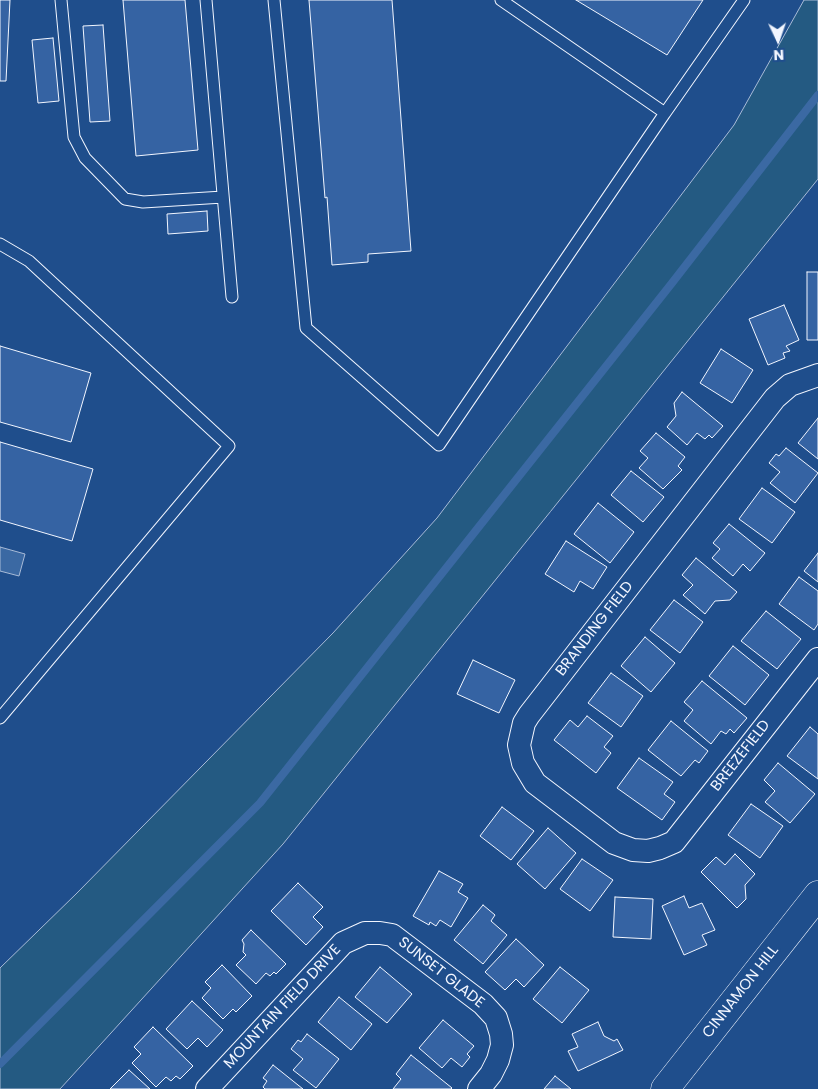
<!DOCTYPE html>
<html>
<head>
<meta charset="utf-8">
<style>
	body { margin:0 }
	#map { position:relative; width:818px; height:1089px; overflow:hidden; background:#1f4e8c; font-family:Poppins,sans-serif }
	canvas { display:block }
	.north { position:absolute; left:753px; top:15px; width:50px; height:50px; -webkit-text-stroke:4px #1f4e8c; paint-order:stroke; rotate:177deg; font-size:14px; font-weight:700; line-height:20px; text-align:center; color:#f2f6ff }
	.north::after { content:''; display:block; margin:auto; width:18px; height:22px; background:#f2f6ff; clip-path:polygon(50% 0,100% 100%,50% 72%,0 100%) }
</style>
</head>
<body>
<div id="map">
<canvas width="818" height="1089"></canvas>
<div class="north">N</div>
</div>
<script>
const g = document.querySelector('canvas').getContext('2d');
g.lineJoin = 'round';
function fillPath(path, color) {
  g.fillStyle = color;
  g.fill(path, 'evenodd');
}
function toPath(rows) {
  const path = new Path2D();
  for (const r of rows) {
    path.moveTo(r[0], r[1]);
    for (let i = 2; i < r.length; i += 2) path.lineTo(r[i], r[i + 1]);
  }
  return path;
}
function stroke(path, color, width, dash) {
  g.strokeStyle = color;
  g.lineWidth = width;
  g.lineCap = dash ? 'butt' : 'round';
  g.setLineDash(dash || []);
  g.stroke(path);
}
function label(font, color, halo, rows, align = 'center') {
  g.font = font + ' Poppins,sans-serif';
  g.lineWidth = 4;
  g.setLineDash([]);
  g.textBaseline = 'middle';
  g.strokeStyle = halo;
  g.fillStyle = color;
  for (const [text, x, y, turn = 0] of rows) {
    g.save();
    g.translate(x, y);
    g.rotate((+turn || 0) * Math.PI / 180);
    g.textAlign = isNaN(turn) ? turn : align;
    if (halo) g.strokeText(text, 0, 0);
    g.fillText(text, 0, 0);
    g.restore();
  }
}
const green = toPath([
	[804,0,818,0,818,179,283,844,60,1089,0,1089,0,968,76,894,333,633,437,518,734,125,804,0]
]);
const water = toPath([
	[0,547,25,554,19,576,0,571,0,547]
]);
const stream = toPath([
	[0,1064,260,803,672,283,818,95]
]);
const building = toPath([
	[0,0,10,0,6,81,0,81,0,0],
	[123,0,185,0,198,150,136,156,123,0],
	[309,0,392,0,411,251,368,254,368,262,332,265,327,197,325,198,309,0],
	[576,0,703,0,667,55,576,0],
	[103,25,110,121,90,122,83,26,103,25],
	[53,38,59,101,38,103,32,40,53,38],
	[207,211,208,231,168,234,167,214,207,211],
	[807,272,818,272,818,340,807,340,807,272],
	[784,305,799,340,786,346,790,351,783,353,785,358,768,365,749,319,784,305],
	[0,346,91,373,71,442,0,422,0,346],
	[721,349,753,370,732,403,700,383,721,349],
	[682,392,723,426,712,438,709,435,705,439,697,433,687,445,667,427,676,416,674,403,682,392],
	[818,418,818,459,798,443,818,418],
	[656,433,685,457,678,466,682,470,663,489,639,468,648,458,640,451,656,433],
	[0,442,93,469,72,541,0,520,0,442],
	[786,448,818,473,795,503,770,483,780,472,769,463,776,454,779,456,786,448],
	[631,471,664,497,643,522,611,495,631,471],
	[762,488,795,512,772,543,739,519,762,488],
	[598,503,634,532,610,563,574,534,598,503],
	[729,524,765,553,750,571,743,564,733,576,712,558,720,549,713,543,729,524],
	[566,541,607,567,593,589,580,581,574,592,545,574,566,541],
	[818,553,818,582,804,571,818,553],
	[696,558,737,592,730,600,715,601,705,614,683,595,693,585,682,575,696,558],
	[799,577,818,591,818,624,814,630,779,604,799,577],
	[674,600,703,622,680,653,650,630,674,600],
	[766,611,801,639,777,669,741,641,766,611],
	[645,637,675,663,651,692,621,666,645,637],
	[733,646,769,675,745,705,709,676,733,646],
	[473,660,515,680,499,713,457,694,473,660],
	[611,673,643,696,621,727,588,703,611,673],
	[702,681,747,718,734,733,730,729,726,734,721,731,711,744,684,721,693,710,684,702,702,681],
	[587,716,613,736,604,747,611,753,596,773,554,740,570,720,578,727,587,716],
	[671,721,708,751,699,763,695,760,681,776,648,750,671,721],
	[810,727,818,734,818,779,787,756,810,727],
	[639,758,673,782,664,794,675,802,662,820,617,788,639,758],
	[778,763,815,794,790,823,765,802,775,791,764,780,778,763],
	[751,804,783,826,760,858,728,835,751,804],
	[502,807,534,831,511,860,480,836,502,807],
	[548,828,576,853,545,889,517,864,548,828],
	[735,854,755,874,745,885,746,899,737,908,701,872,716,857,725,865,735,854],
	[582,859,613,880,590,911,560,889,582,859],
	[439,871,463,884,458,892,468,898,451,927,440,920,436,926,430,922,429,925,413,916,439,871],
	[298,883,323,907,313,917,323,927,306,945,271,911,298,883],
	[684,896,689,908,702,903,715,930,702,935,707,945,684,955,662,906,684,896],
	[615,897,653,899,651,939,613,937,615,897],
	[483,905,495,915,491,921,507,935,483,964,454,940,483,905],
	[251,930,286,964,276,974,274,972,270,976,266,973,256,984,236,965,246,955,243,952,244,944,242,940,251,930],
	[516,939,544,965,524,987,516,979,505,990,485,972,516,939],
	[222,965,252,996,236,1012,233,1009,223,1019,202,998,211,988,205,982,222,965],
	[380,967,412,994,387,1023,355,997,380,967],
	[560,967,589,990,562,1023,533,999,560,967],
	[339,997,372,1024,351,1050,318,1022,339,997],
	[192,1001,223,1030,207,1047,198,1038,187,1049,166,1029,192,1001],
	[443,1020,474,1046,467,1054,470,1057,462,1067,451,1058,442,1068,419,1048,443,1020],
	[598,1022,604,1036,614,1041,617,1039,623,1050,578,1071,568,1051,578,1047,572,1034,598,1022],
	[153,1027,193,1066,180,1079,176,1076,171,1081,166,1077,156,1087,132,1063,141,1054,134,1047,153,1027],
	[307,1034,339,1059,316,1088,293,1070,303,1059,291,1049,298,1040,301,1042,307,1034],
	[411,1055,452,1088,451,1089,393,1089,401,1079,396,1074,411,1055],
	[273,1065,303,1089,265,1089,263,1087,267,1081,263,1078,273,1065],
	[129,1070,150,1089,110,1089,129,1070],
	[555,1076,571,1089,544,1089,555,1076]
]);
const service = toPath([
	[61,0,74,137,85,158,125,199,143,202,223,197],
	[206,0,232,297],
	[274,0,306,328,439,445,665,113],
	[501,0,665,113,744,0],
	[0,244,29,261,229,446,0,718]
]);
const minor = toPath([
	[818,375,790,385,775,398,529,715,524,723,519,745,523,763,535,783,614,843,633,850,648,851,660,848,674,842,818,659],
	[207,1089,343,943,365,933,380,933,392,935,483,1004,496,1018,501,1034,502,1045,498,1060,491,1074,479,1089]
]);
const tertiary = toPath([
	[665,1089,818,895]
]);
const streetNames = [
	["BRANDING FIELD",595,629,-52],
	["BREEZEFIELD",741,756,-52],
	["SUNSET GLADE",441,973,38],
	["CINNAMON HILL",741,992,-52],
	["MOUNTAIN FIELD DRIVE",283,1007,-47]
];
fillPath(green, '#245a82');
stroke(green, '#a8bbd7', 1);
fillPath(water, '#3b69a3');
stroke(water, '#a8bbd7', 1);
stroke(stream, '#3b69a3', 8);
fillPath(building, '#3563a3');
stroke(building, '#f2f6ff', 1);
stroke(service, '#f2f6ff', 13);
stroke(minor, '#f2f6ff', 24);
stroke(tertiary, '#f2f6ff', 29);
stroke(service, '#1f4e8c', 11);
stroke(minor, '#1f4e8c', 22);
stroke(tertiary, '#1f4e8c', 28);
label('15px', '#f2f6ff', '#1f4e8c', streetNames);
</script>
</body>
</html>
